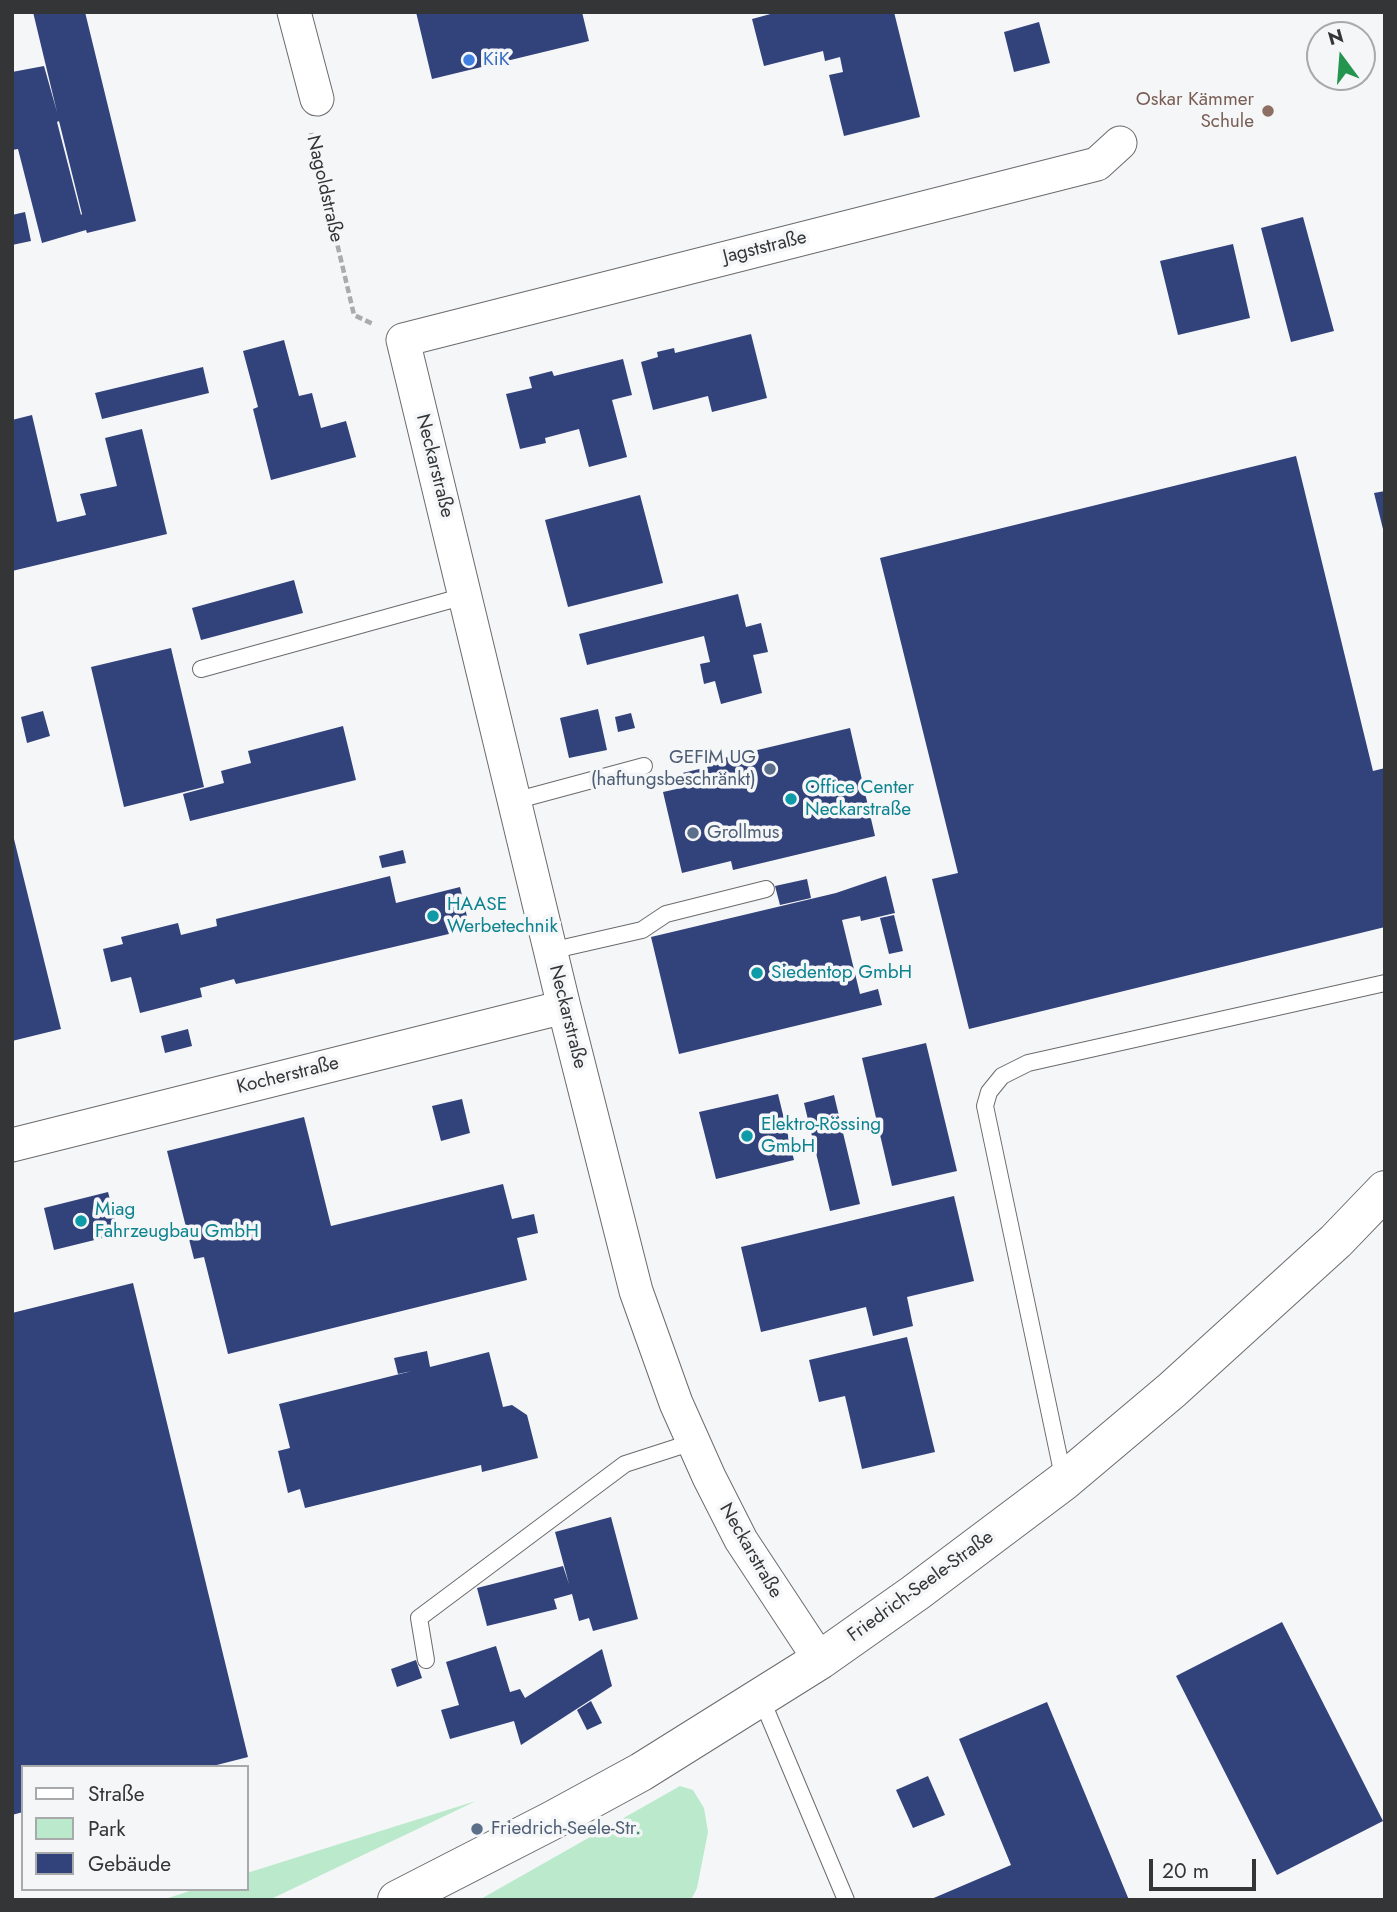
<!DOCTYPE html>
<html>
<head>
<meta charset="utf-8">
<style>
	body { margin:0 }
	#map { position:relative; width:1397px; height:1912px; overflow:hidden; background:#f5f6f8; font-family:Jost,sans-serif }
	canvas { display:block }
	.frame { position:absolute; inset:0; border:14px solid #343536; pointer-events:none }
	.legend { position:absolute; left:21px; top:1765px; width:228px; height:126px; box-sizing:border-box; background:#f5f6f8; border:2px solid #a8a9aa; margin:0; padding:9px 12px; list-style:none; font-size:21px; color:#343536 }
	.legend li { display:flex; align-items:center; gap:14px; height:35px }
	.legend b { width:35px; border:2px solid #a8a9aa }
	.north { position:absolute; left:1306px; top:21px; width:70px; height:70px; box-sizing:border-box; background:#f5f6f8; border:2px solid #a8a9aa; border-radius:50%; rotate:344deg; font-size:19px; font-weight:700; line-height:28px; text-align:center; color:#343536 }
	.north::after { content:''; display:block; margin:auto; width:24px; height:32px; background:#24954f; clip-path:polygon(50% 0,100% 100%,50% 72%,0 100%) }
	.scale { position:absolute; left:1149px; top:1859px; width:107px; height:32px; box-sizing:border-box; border:4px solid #343536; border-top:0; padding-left:9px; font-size:21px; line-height:24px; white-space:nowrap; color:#343536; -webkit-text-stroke:5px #f5f6f8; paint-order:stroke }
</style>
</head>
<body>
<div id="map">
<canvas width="1397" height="1912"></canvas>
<div class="frame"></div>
<ul class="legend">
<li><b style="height:9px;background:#fff"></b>Straße</li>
<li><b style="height:19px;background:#bae9cb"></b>Park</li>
<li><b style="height:19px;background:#32427b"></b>Gebäude</li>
</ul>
<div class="north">N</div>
<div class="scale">20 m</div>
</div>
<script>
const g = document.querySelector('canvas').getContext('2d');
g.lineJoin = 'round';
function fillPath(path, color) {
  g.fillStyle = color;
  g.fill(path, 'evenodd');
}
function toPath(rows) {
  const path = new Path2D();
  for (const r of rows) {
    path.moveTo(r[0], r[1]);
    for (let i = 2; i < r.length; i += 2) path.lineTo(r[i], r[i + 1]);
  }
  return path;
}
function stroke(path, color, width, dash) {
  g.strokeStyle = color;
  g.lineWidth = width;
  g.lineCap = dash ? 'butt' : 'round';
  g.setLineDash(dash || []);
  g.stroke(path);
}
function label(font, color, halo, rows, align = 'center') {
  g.font = font + ' Jost,sans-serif';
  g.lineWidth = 7;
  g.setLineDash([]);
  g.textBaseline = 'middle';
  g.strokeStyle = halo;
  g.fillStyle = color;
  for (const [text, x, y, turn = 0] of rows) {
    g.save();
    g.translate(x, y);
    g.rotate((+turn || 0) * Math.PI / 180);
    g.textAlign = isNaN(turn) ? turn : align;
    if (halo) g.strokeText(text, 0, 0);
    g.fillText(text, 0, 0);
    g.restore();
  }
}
const green = toPath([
	[680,1786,693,1790,704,1808,708,1832,697,1888,691,1900,479,1900],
	[476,1801,269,1900,162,1900,196,1889,247,1889,247,1873]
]);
const building = toPath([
	[33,12,85,12,136,221,87,233,86,230,42,243,18,149,12,150,12,72,44,66,57,112],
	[59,121,82,214,81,215,57,122],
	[416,12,582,12,589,41,432,79],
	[778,12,894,12,920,117,844,136,829,75,843,72,840,57,825,61,823,51,764,66,752,19],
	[1039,22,1050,63,1014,72,1004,32],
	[25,212,31,241,12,245,12,215],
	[1303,217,1334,331,1291,342,1261,228],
	[1233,244,1250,318,1178,335,1160,261],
	[751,334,767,398,712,412,708,396,653,410,641,362,658,357,657,352,674,348,675,353],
	[284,340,299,396,312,393,321,428,346,421,356,457,271,480,253,409,258,407,243,351],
	[623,359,632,395,612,400,627,457,589,467,579,429,545,438,546,443,520,449,506,394,532,388,529,377,552,371,554,376],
	[203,367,209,393,102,419,95,393],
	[32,415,57,522,86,515,80,494,117,486,105,438,142,429,167,534,12,571,12,420],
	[1296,456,1373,771,1385,768,1385,927,969,1029,932,879,958,873,880,558],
	[1385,491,1385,533,1384,533,1374,493],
	[640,495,663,583,568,607,545,520],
	[294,580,303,613,201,640,192,608],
	[738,594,746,627,761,623,768,652,753,655,762,693,721,704,715,681,704,684,700,664,710,662,704,636,587,665,579,634],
	[171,648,204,787,124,807,91,667],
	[598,709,607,750,569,758,560,718],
	[43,711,50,736,27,743,21,717],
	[631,713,635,728,618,732,615,717],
	[343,726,356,780,190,821,183,794,224,783,221,771,251,763,248,751],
	[850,728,875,836,733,870,731,861,682,873,663,792,681,788,678,774,708,767,707,762],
	[12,831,61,1029,12,1041],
	[403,850,406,863,382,868,379,856],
	[390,876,396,903,460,887,470,929,236,984,234,979,200,988,202,997,140,1013,131,977,111,982,103,949,123,944,121,937,178,923,181,935,217,926,216,919],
	[886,876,895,913,861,921,860,916,842,920,860,994,878,989,882,1005,679,1054,651,937,836,893],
	[807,879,811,898,780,905,775,886],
	[894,915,903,951,889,954,880,918],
	[188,1029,192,1046,165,1053,161,1036],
	[926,1043,957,1171,892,1186,862,1058],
	[778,1094,794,1160,716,1179,699,1112],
	[834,1095,860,1204,830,1211,804,1103],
	[462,1099,470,1133,441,1141,432,1106],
	[304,1117,331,1226,503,1184,512,1219,534,1214,538,1233,517,1238,527,1280,228,1354,204,1257,194,1259,167,1151],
	[108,1192,119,1234,54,1250,44,1208],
	[954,1196,974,1281,907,1297,913,1326,873,1336,866,1307,761,1332,741,1247],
	[133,1283,248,1757,209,1767,23,1767,23,1812,12,1815,12,1313],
	[907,1337,935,1452,862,1469,845,1396,819,1402,809,1360],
	[427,1351,430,1367,489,1352,503,1407,512,1405,527,1415,538,1458,482,1472,481,1465,305,1508,300,1489,288,1493,278,1451,290,1448,279,1404,412,1371,398,1374,394,1358],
	[611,1517,638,1619,593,1631,589,1618,579,1621,572,1594,554,1599,557,1609,487,1626,477,1588,563,1566,569,1584,555,1532],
	[1282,1622,1383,1821,1277,1875,1176,1676],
	[496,1646,510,1692,520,1689,525,1698,602,1649,612,1686,521,1745,514,1721,450,1739,441,1710,459,1705,446,1662],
	[416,1660,422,1678,397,1687,391,1669],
	[591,1701,602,1723,587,1730,577,1710],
	[1047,1702,1129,1900,929,1900,1011,1865,959,1739],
	[928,1776,945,1815,913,1828,896,1790]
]);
const path = toPath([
	[311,133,354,315,373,324]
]);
const service = toPath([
	[201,669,465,596],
	[514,801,644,766],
	[550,951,642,930,666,914,766,889],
	[1064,1481,985,1106,989,1092,1002,1076,1028,1063,1385,983],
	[426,1660,419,1618,625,1464,693,1442],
	[761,1698,846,1900]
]);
const minor = toPath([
	[294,12,317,99],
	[12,1145,564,1007],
	[820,1660,741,1540,709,1477,676,1403,636,1291,564,1007,403,340,1097,164,1120,143]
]);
const tertiary = toPath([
	[397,1900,551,1821,641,1772,820,1660,915,1593,1064,1481,1172,1390,1336,1241,1385,1190]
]);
const markers = [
	[469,60,7,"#3f7fe0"],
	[1268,111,7,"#8d6e63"],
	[770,769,7,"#5c6f8a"],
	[791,799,7,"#0f9aa8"],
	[693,833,7,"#5c6f8a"],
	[433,916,7,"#0f9aa8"],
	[757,973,7,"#0f9aa8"],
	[747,1136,7,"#0f9aa8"],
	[81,1221,7,"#0f9aa8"],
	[477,1829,7,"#5c6f8a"]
];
const shopNames = [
	["KiK",483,60]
];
const educationNames = [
	["Oskar Kämmer",1254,100],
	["Schule",1254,122]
];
const streetNames = [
	["Nagoldstraße",324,189,77],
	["Jagststraße",765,248,-14],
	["Neckarstraße",434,466,76],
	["Neckarstraße",567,1017,76],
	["Kocherstraße",288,1076,-14],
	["Neckarstraße",750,1551,60],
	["Friedrich-Seele-Straße",921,1587,-36]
];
const serviceNames = [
	["GEFIM UG",756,758,"right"],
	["(haftungsbeschränkt)",756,780,"right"],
	["Grollmus",707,833],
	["Friedrich-Seele-Str.",491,1829]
];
const cultureNames = [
	["Office Center",805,788],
	["Neckarstraße",805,810],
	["HAASE",447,905],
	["Werbetechnik",447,927],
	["Siedentop GmbH",771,973],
	["Elektro-Rössing",761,1125],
	["GmbH",761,1147],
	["Miag",95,1210],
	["Fahrzeugbau GmbH",95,1232]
];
fillPath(green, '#bae9cb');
fillPath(building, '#32427b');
stroke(service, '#6b6b6d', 18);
stroke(minor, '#6b6b6d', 35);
stroke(tertiary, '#6b6b6d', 40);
stroke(path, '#aaabad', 4.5, [7, 3.5]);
stroke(service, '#fff', 16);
stroke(minor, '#fff', 33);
stroke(tertiary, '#fff', 38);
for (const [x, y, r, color] of markers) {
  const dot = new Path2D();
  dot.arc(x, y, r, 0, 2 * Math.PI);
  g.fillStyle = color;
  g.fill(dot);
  stroke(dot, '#f5f6f8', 2.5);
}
label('19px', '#366cbe', '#f5f6f8', shopNames, 'left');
label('19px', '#785e54', '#f5f6f8', educationNames, 'right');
label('19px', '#343536', '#f5f6f8', streetNames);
label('19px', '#4e5e75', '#f5f6f8', serviceNames, 'left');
label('19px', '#0d838f', '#f5f6f8', cultureNames, 'left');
</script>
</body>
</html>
